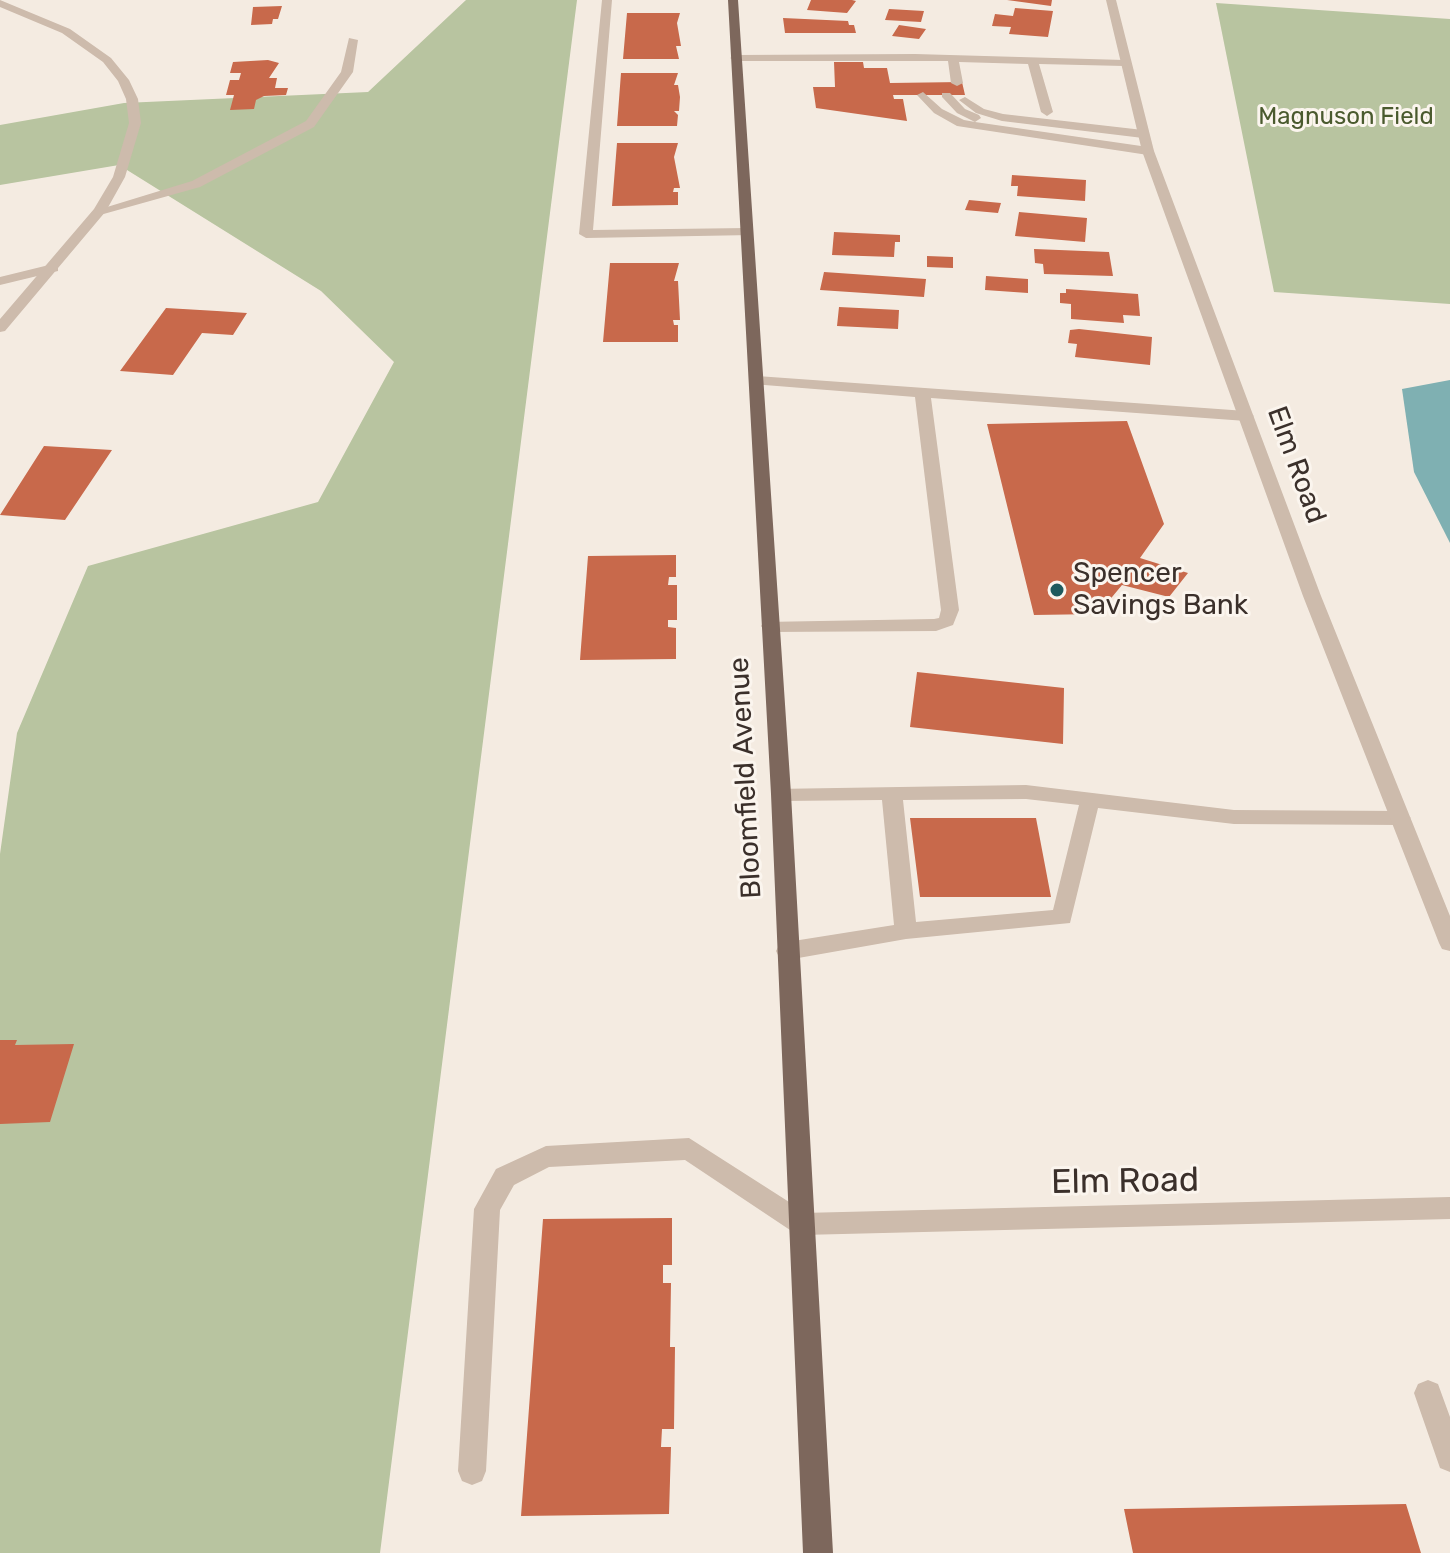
<!DOCTYPE html>
<html>
<head>
<meta charset="utf-8">
<style>
	body { margin:0 }
	canvas { display:block; background:#f4ebe1 }
</style>
</head>
<body>
<canvas width="1450" height="1553"></canvas>
<script>
const g = document.querySelector('canvas').getContext('2d');
g.lineJoin = 'round';
function fillPath(path, color) {
  g.fillStyle = color;
  g.fill(path, 'evenodd');
}
function toPath(rows) {
  const path = new Path2D();
  for (const r of rows) {
    path.moveTo(r[0], r[1]);
    for (let i = 2; i < r.length; i += 2) path.lineTo(r[i], r[i + 1]);
  }
  return path;
}
function stroke(path, color, width, dash) {
  g.strokeStyle = color;
  g.lineWidth = width;
  g.lineCap = dash ? 'butt' : 'round';
  g.setLineDash(dash || []);
  g.stroke(path);
}
function label(font, color, halo, rows, align = 'center') {
  g.font = font + ' Rubik,sans-serif';
  g.lineWidth = 6;
  g.setLineDash([]);
  g.textBaseline = 'middle';
  g.strokeStyle = halo;
  g.fillStyle = color;
  for (const [text, x, y, turn = 0] of rows) {
    g.save();
    g.translate(x, y);
    g.rotate((+turn || 0) * Math.PI / 180);
    g.textAlign = isNaN(turn) ? turn : align;
    if (halo) g.strokeText(text, 0, 0);
    g.fillText(text, 0, 0);
    g.restore();
  }
}
const green = toPath([
	[466,0,577,0,380,1553,0,1553,0,854,17,733,88,566,318,502,394,362,321,291,119,165,0,185,0,125,124,103,368,92],
	[1216,3,1450,19,1450,304,1274,292]
]);
const water = toPath([
	[1450,380,1450,543,1414,472,1402,389]
]);
const building = toPath([
	[811,0,852,0,856,1,847,13,807,10],
	[1007,0,1052,0,1051,6],
	[282,6,278,19,273,19,272,24,251,25,253,7],
	[1015,8,1053,11,1048,37,1009,34,1011,27,992,26,995,14,1013,16],
	[889,9,924,11,921,22,885,20],
	[627,13,680,13,677,23,681,46,676,46,679,59,623,59],
	[783,18,848,21,849,25,854,25,856,33,785,33],
	[899,25,926,29,919,39,892,36],
	[268,60,279,63,269,78,277,78,275,88,288,88,286,95,264,96,256,100,254,109,230,110,234,95,226,95,230,80,239,80,241,73,230,73,233,62],
	[834,62,863,62,864,68,887,68,890,83,962,82,965,95,893,95,894,99,903,99,907,121,816,108,813,87,835,87],
	[621,73,678,73,674,85,678,85,680,97,679,111,674,111,678,115,677,126,617,126],
	[617,143,678,143,674,157,680,188,674,188,673,192,678,192,678,205,612,206],
	[1012,175,1086,180,1085,201,1017,196,1018,186,1011,186],
	[969,200,1001,203,998,213,965,210],
	[1019,212,1087,218,1085,242,1015,236],
	[834,232,900,235,900,242,895,242,894,257,832,255],
	[1034,249,1109,252,1113,276,1044,274,1043,264,1035,263],
	[927,256,953,257,953,268,927,267],
	[610,263,679,263,674,281,678,281,680,320,673,320,674,325,678,325,678,342,603,342],
	[824,272,926,279,924,297,820,290],
	[986,276,1028,279,1028,293,985,290],
	[1066,289,1138,294,1140,316,1123,315,1124,323,1071,319,1071,304,1060,303,1060,293,1066,293],
	[839,307,899,310,898,329,837,326],
	[166,308,217,311,247,313,233,335,202,333,173,375,120,371],
	[1079,329,1152,337,1150,365,1075,357,1077,344,1068,343,1070,330],
	[1127,421,1164,524,1140,558,1188,573,1169,597,1122,585,1098,614,1034,615,987,424],
	[44,446,112,450,65,520,0,515],
	[676,555,676,577,669,577,668,585,677,585,677,620,668,620,668,627,676,628,676,659,580,660,588,556],
	[917,672,1064,688,1063,744,910,727],
	[910,818,1036,818,1051,897,920,897],
	[0,1040,17,1040,15,1045,74,1044,50,1122,0,1124],
	[672,1218,672,1265,663,1265,663,1283,671,1283,670,1347,675,1347,674,1429,662,1429,661,1447,671,1447,669,1514,521,1516,543,1219],
	[1406,1504,1421,1553,1133,1553,1124,1509]
]);
const service = toPath([
	[602,0,612,0,593,230,747,228,752,229,752,235,586,238,579,234,602,0],
	[915,54,1124,60,1130,63,1124,66,1039,64,1053,112,1047,116,1041,112,1028,64,959,62,963,83,957,86,951,83,948,61,736,61,730,58,736,55,915,54],
	[923,92,942,109,964,120,975,122,957,113,942,97,942,93,950,93,965,109,979,115,981,118,975,122,1148,147,1154,151,1148,155,957,126,934,113,917,95,923,92],
	[965,97,984,109,1003,114,1143,130,1149,134,1143,138,1002,121,976,113,959,100,965,97],
	[757,376,1246,411,1254,416,1246,421,931,398,959,610,953,625,936,631,770,632,764,630,761,626,764,622,934,619,939,618,941,610,915,397,752,384,749,381,757,376],
	[1026,785,1234,810,1401,811,1411,818,1401,825,1234,824,1098,808,1070,923,906,939,787,960,779,957,776,951,779,945,787,942,894,925,882,800,781,801,774,799,771,794,774,789,1026,785],
	[1026,799,1079,805,1053,910,916,922,903,800,1026,799],
	[689,1138,811,1216,815,1224,811,1232,802,1235,793,1232,685,1160,549,1167,514,1185,500,1210,486,1471,482,1481,472,1485,462,1481,458,1471,474,1209,496,1169,546,1146,689,1138],
	[1428,1380,1438,1384,1450,1417,1450,1472,1440,1468,1414,1393,1418,1384,1428,1380]
]);
const minor = toPath([
	[349,38,358,40,353,72,314,127,200,187,100,215,94,211,192,181,306,121,341,72,349,38],
	[53,264,58,265,58,271,0,285,0,277,53,264]
]);
const tertiary = toPath([
	[0,0,70,29,111,58,129,80,138,99,141,123,125,177,106,211,5,331,0,332,0,319,94,209,113,177,129,123,126,99,118,81,103,62,62,33,0,7,0,0],
	[1106,0,1116,0,1154,151,1321,596,1450,916,1450,951,1442,949,1439,943,1303,596,1142,151,1106,0],
	[1450,1197,1450,1219,802,1235,793,1232,789,1224,793,1216,802,1213,1450,1197]
]);
const primary = toPath([
	[728,0,738,0,791,794,833,1553,803,1553,771,794,728,0]
]);
const markers = [
	[1057,590,8,"#1f5a5e"]
];
const farParknames = [
	["Magnuson Field",1346,117]
];
const streetNames = [
	["Elm Road",1296,465,70],
	["Bloomfield Avenue",746,778,-93]
];
const poiNames = [
	["Spencer",1073,574],
	["Savings Bank",1073,606]
];
const nearStreetnames = [
	["Elm Road",1125,1182,-1]
];
fillPath(green, '#b8c4a0');
fillPath(water, '#7fb0b2');
fillPath(building, '#c8694b');
fillPath(service, '#cdbbac');
fillPath(minor, '#cdbbac');
fillPath(tertiary, '#cdbbac');
fillPath(primary, '#7d675c');
for (const [x, y, r, color] of markers) {
  const dot = new Path2D();
  dot.arc(x, y, r, 0, 2 * Math.PI);
  g.fillStyle = color;
  g.fill(dot);
  stroke(dot, '#fbf5ee', 3);
}
label('24px', '#4a5a2e', '#fbf5ee', farParknames);
label('28px', '#3b302b', '#fbf5ee', streetNames);
label('28px', '#3b302b', '#fbf5ee', poiNames, 'left');
label('34px', '#3b302b', '#fbf5ee', nearStreetnames);
</script>
</body>
</html>
